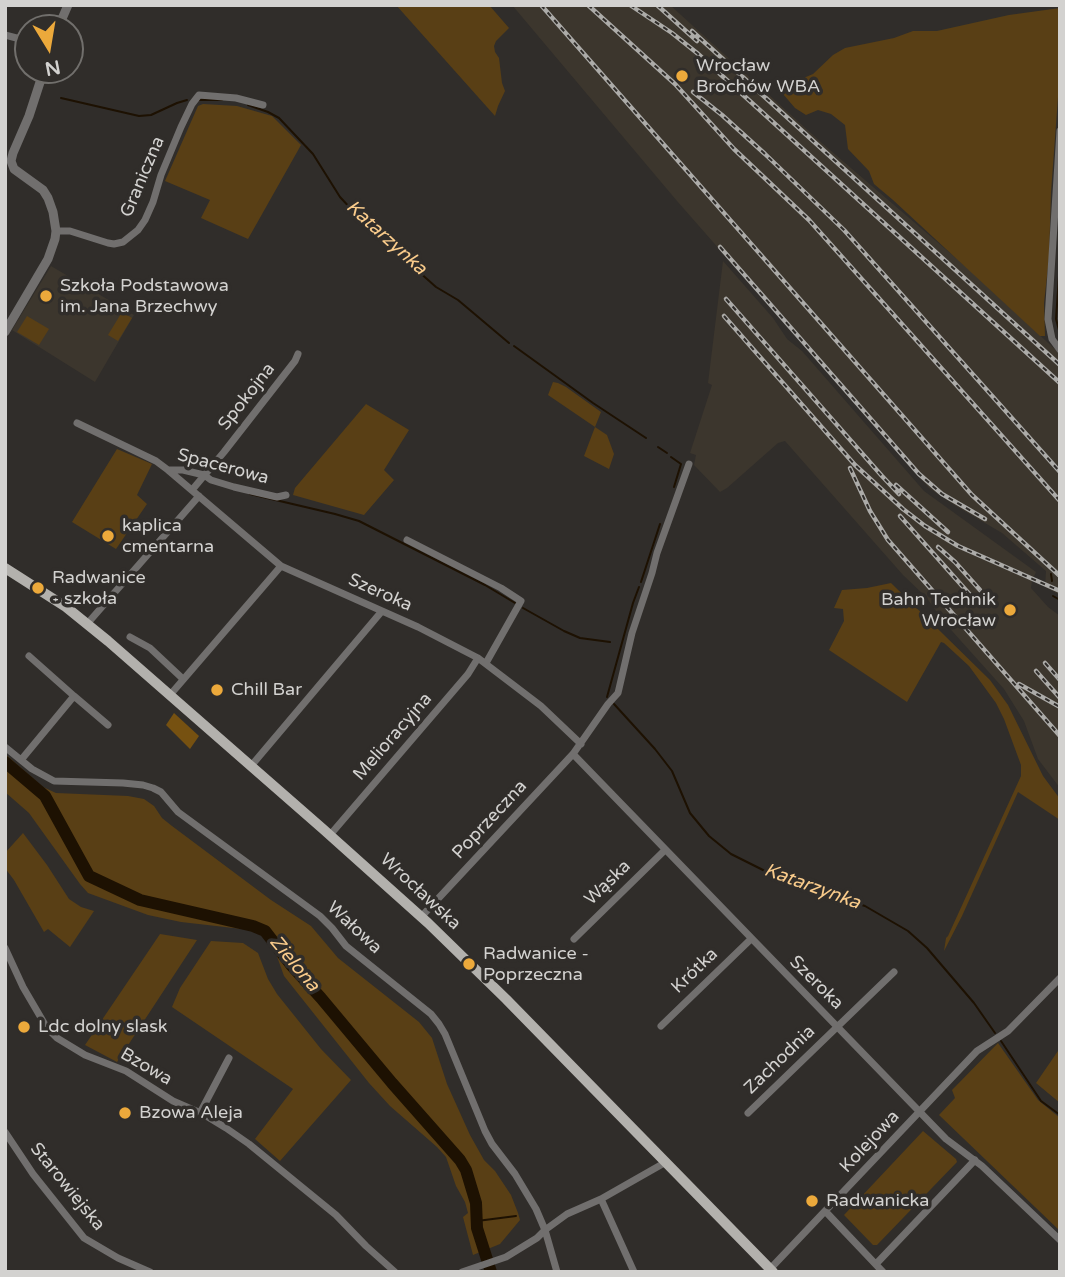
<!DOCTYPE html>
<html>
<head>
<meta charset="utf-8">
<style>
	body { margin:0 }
	#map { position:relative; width:1065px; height:1277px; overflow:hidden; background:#302d2a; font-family:"Varela Round",sans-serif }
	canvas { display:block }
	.frame { position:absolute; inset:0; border:7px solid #d3d2d0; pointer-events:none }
	.north { position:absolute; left:14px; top:14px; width:70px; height:70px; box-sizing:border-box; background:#302d2a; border:2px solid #716f6c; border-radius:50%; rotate:169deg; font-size:19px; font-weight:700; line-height:28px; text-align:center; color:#d3d2d0 }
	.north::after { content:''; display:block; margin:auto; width:24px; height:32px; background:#eca93b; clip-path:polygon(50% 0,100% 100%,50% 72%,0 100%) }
</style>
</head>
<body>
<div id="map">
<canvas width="1065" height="1277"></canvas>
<div class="frame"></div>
<div class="north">N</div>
</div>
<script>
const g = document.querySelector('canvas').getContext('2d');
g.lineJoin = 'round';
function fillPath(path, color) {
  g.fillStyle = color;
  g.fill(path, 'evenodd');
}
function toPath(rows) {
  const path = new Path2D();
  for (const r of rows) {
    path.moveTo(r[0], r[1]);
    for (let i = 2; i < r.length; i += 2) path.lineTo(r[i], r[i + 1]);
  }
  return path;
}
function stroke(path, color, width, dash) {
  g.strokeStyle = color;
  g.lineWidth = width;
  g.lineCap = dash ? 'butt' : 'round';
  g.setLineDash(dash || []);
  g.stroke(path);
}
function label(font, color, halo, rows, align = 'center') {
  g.font = font + ' "Varela Round",sans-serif';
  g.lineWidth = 7;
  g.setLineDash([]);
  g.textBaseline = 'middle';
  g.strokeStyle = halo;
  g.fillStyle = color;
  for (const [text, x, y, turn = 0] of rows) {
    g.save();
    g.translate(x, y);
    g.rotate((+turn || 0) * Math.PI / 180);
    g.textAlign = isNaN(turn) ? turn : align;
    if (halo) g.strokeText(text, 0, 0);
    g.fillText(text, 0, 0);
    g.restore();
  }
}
const built = toPath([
	[512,5,670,5,823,144,971,271,1060,354,1060,595,1045,587,1046,571,1002,533,956,506,929,488,677,201],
	[723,261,773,318,787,339,802,351,924,491,1036,572,1032,581,1031,588,1048,607,1060,616,1060,788,1038,759,1024,721,1004,689,944,622,926,597,903,575,785,441,778,443,727,488,720,492,694,465,696,455,690,453,712,385,708,383],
	[51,266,134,315,95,382,12,330]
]);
const green = toPath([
	[396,5,489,5,509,28,496,41,494,46,495,52,499,58,502,83,505,91,498,106,495,116],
	[1060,8,1060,70,1051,192,1049,258,1044,303,1045,336,1040,336,893,200,874,184,869,171,848,149,845,125,831,114,818,110,806,115,795,108,783,94,782,87,813,74,833,55,845,48,894,38,913,31,937,31,1009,15],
	[203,104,237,106,272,116,301,145,248,239,201,218,210,200,165,181,198,106],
	[122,312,132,318,118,341,108,335],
	[27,316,49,329,39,345,17,332],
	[553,382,558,383,566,387,601,412,595,427,607,435,614,454,609,469,584,456,595,427,548,395],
	[366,404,409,430,384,470,394,480,364,515,293,495,295,488],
	[117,449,152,464,137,495,147,504,116,549,72,522],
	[891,583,990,680,1008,705,1043,776,1060,799,1060,820,1018,792,962,916,944,951,946,938,948,936,1021,776,1021,765,1004,719,996,703,969,666,944,643,941,642,907,702,829,650,844,621,843,609,834,608,842,590,867,588],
	[5,754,43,787,56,793,128,796,144,799,154,806,162,818,172,826,271,900,311,926,338,958,419,1022,432,1038,447,1084,470,1135,484,1160,495,1171,511,1195,518,1213,520,1220,500,1244,473,1255,463,1217,468,1213,465,1202,456,1186,446,1157,437,1147,390,1106,369,1083,284,976,275,951,270,943,261,934,251,930,181,922,148,915,88,893,80,884,29,813,5,792],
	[23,833,47,865,69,899,81,907,94,911,70,947,48,929,44,932,14,880,5,868,5,853],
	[160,934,197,940,117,1062,85,1045],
	[211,941,243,943,258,953,268,979,277,994,321,1049,351,1080,280,1161,255,1139,293,1089,172,1007,180,988],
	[998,1043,1038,1100,1060,1118,1060,1231,939,1115,955,1098,952,1090],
	[1060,1048,1060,1103,1036,1083],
	[923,1131,956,1159,957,1162,877,1245,873,1245,844,1215]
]);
const forest = toPath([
	[174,713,199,736,190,749,166,725]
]);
const stream = toPath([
	[61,98,139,116,151,115,177,103,187,100],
	[199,100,222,100],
	[248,105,268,112,279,118,313,154,340,197,366,225,436,287,458,300,509,343],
	[1059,270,1060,259],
	[1059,276,1056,319,1060,334],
	[514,346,593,403,646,438],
	[658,447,667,453],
	[671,457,681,464,674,487],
	[250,494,335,514,359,521,485,585,515,603],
	[1051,574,1052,581],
	[641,582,660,524],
	[1053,596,1060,600],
	[523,608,564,631,580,638,610,642],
	[607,697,633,603,639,587],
	[614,704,655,749,672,771,690,813,709,836,731,854,785,881,865,906,908,931,927,948,974,1003,995,1033],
	[1001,1041,1041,1101,1060,1115],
	[477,1221,516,1216]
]);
const river = toPath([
	[5,762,45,796,89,876,140,900,253,926,265,931,292,966,321,998,392,1083,460,1160,466,1170,476,1203,477,1228,491,1272]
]);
const minor = toPath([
	[5,35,28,41],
	[1060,131,1048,319,1052,339,1060,350],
	[56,231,70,231,108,243,114,244,123,242,138,230,145,220,153,202,161,175,181,127,192,104,199,95,236,98,263,105],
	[77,423,156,461,168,470,183,470,204,475,211,480,234,487,277,497,286,495],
	[168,470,281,566,418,627,478,658,541,706,581,744],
	[192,490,224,452,295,361,298,354],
	[407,540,501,588,521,601,486,663],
	[87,624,199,496],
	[130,637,150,648,183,679],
	[29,656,74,696],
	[170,695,281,566],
	[5,747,32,769,54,781,123,783,143,785,153,788,161,792,178,812,320,916,332,928,346,946,431,1014,439,1024,445,1034,485,1131,492,1144,515,1174,536,1209,545,1230,557,1272],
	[573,754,946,1139,982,1166,1060,1240],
	[21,760,74,696,108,725],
	[251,766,382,611],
	[330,835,468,674,478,658],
	[421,917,573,754,608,704,618,693,632,633,652,573,657,553,689,464],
	[574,939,665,850],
	[5,948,23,987,47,1028,57,1038,85,1055,126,1071,173,1101,203,1114,226,1128,249,1144,336,1215,366,1246,395,1272],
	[661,1026,751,939],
	[200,1113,229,1058],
	[748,1113,894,972],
	[5,1132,33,1174,84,1238,118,1258,150,1272],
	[601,1199,634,1272],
	[826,1212,883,1272],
	[876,1264,975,1160],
	[770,1269,977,1051,1008,1031,1060,978],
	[462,1272,506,1257,537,1238,545,1230,567,1214,601,1199,666,1162]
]);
const tertiary = toPath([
	[58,28,68,5],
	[5,332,48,259,55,239,56,231,53,212,48,198,43,190,14,169,11,161,13,153,29,116,44,70]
]);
const primary = toPath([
	[5,568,66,607,108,641,323,829,428,923,506,999,773,1272]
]);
const rail = toPath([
	[541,5,972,495,1060,576],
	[588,5,675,84,734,149,809,220,1060,501],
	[630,5,672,33,697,53,1060,383],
	[657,5,697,41],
	[692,31,1060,365],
	[693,92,722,115,765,154,844,230,1060,472],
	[720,247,919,474,942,494,985,519],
	[726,299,882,476,899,494],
	[724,316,855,465,903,509,925,526,958,546,1060,591],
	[850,468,870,511,888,540,1060,736],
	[896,485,948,532],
	[900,516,972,597],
	[938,547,955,562,980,590],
	[1045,663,1060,680],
	[1036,671,1060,698],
	[1019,684,1060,707]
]);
const markers = [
	[682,76,7,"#eca93b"],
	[46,296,7,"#eca93b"],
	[108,536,7,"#eca93b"],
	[38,588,7,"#eca93b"],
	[1010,610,7,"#eca93b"],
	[217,690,7,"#eca93b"],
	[469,964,7,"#eca93b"],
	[24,1027,7,"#eca93b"],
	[125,1113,7,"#eca93b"],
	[812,1201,7,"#eca93b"]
];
const poiNames = [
	["Wrocław",696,66],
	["Brochów WBA",696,87],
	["Szkoła Podstawowa",60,286],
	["im. Jana Brzechwy",60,307],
	["kaplica",122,526],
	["cmentarna",122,547],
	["Radwanice",52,578],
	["- szkoła",52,599],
	["Bahn Technik",996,600,"right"],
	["Wrocław",996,621,"right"],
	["Chill Bar",231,690],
	["Radwanice -",483,954],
	["Poprzeczna",483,975],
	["Ldc dolny slask",38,1027],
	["Bzowa Aleja",139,1113],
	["Radwanicka",826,1201]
];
const streetNames = [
	["Graniczna",143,177,-67],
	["Spokojna",247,397,-52],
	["Spacerowa",223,467,15],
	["Szeroka",380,593,24],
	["Melioracyjna",393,737,-49],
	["Poprzeczna",490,820,-47],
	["Wąska",608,883,-44],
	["Wrocławska",420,892,43],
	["Wałowa",354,928,43],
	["Krótka",695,971,-44],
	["Szeroka",816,983,45],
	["Zachodnia",780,1060,-44],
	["Bzowa",146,1067,30],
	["Kolejowa",870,1142,-47],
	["Starowiejska",67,1187,51]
];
const waterNames = [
	["Katarzynka",386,238,42],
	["Katarzynka",812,887,20],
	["Zielona",294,964,50]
];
fillPath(built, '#3c362d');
fillPath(green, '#593f15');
fillPath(forest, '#765111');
stroke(stream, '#1d1102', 2);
stroke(river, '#1d1102', 12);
stroke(minor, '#716f6e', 7);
stroke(tertiary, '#716f6e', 9);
stroke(primary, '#b3b1ad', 10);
stroke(rail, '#acaba8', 4.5);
stroke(rail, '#302d2a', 2, [5]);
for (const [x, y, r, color] of markers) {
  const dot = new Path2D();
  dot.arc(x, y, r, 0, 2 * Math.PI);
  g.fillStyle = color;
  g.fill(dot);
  stroke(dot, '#302d2a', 2.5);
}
label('18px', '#d3d2d0', '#302d2a', poiNames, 'left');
label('18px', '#d3d2d0', '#302d2a', streetNames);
label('italic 19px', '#f9cb8b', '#302d2a', waterNames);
</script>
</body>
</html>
